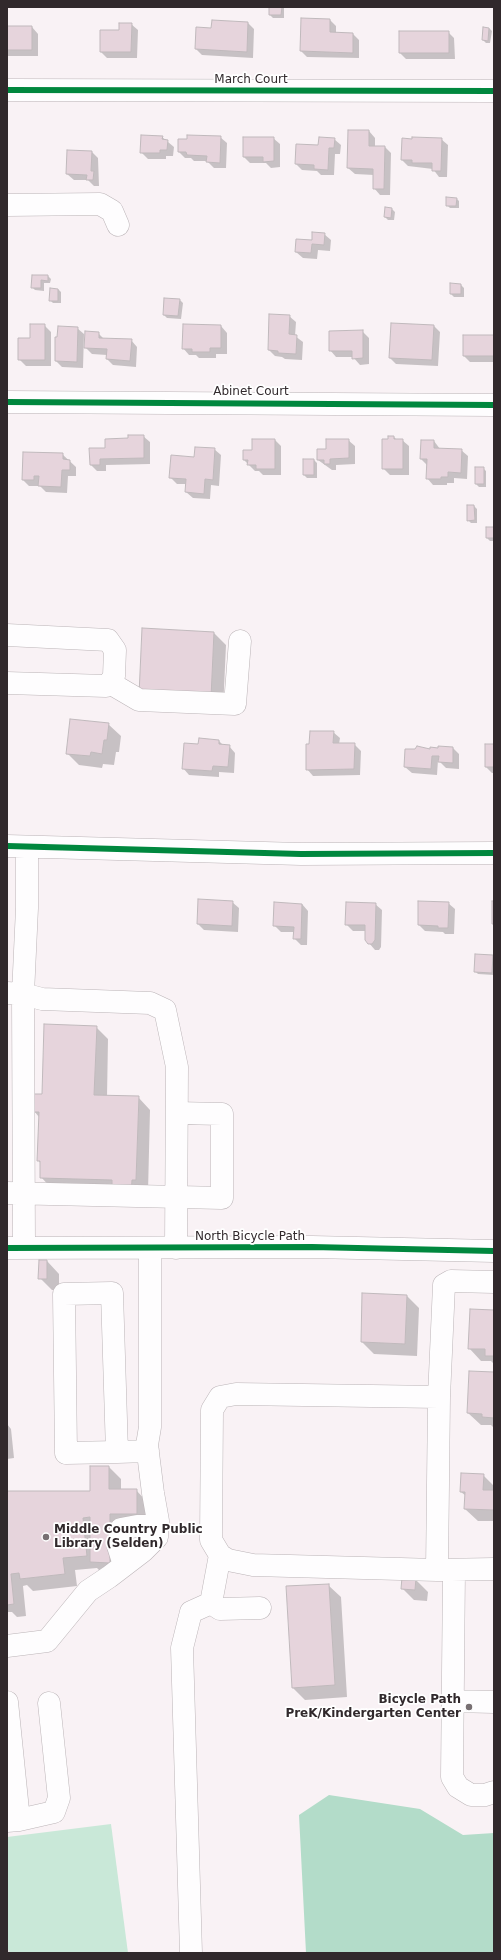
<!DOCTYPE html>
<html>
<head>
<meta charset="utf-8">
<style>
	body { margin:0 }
	#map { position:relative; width:501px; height:1960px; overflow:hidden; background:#f9f2f5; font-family:"DejaVu Sans",sans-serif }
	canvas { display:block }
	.frame { position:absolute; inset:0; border:8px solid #31292c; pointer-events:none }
</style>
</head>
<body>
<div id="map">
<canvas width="501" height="1960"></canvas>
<div class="frame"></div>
</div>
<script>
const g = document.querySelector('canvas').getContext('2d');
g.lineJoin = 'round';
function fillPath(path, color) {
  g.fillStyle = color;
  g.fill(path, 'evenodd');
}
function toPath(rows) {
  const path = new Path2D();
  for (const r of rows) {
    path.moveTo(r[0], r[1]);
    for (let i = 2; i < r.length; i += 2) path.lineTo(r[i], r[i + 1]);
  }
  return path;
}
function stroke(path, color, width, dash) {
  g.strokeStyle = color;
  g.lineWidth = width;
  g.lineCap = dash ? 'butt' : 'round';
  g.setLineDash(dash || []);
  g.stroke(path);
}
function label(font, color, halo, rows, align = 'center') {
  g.font = font + ' "DejaVu Sans",sans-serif';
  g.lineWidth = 3.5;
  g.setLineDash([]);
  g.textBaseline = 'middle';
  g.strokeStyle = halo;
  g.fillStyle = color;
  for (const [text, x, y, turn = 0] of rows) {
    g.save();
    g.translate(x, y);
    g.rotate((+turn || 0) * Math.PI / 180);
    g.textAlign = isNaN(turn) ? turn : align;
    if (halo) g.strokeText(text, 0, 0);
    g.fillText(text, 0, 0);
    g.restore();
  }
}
const green = toPath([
	[111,1824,128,1953,7,1953,7,1837]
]);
const forest = toPath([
	[329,1795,420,1809,463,1835,494,1833,494,1953,306,1953,299,1815]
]);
const shadow = toPath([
	[270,7,288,7,288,8,284,8,284,18,273,18,270,15],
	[330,20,336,26,336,33,353,34,359,40,359,58,307,57,301,51],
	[248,23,254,29,253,58,202,55,196,49,212,29],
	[131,24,138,30,137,58,107,58,101,52,120,31],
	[7,27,32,27,38,34,38,56,7,56],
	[489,28,492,31,490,43,486,43,483,40],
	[448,32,454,38,455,59,406,59,400,53],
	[369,131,375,138,375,147,385,147,391,153,390,195,380,195,374,188,374,175,355,174,348,168],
	[162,137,174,147,173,156,166,156,166,159,148,159,141,152],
	[220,137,227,143,226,168,214,168,207,161,194,161,191,158,185,158,179,152],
	[273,138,280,144,280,167,271,168,266,163,250,163,244,157],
	[334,139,341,145,340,154,335,154,334,175,321,175,317,171,302,170,296,164,319,147],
	[441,139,448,145,447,177,439,177,433,169,408,166,402,160],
	[92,152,98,158,99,186,94,186,88,180,74,180,67,174],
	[456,198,459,201,459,208,450,208,447,205],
	[392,209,395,212,394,220,388,220,385,217],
	[324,234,331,240,330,251,318,250,317,259,303,258,296,252],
	[33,276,48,276,51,279,50,283,44,283,44,291,35,290,32,287],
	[461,285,464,288,464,297,454,297,451,294],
	[51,289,58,289,61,292,61,303,53,303,50,300],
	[180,300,183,303,181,319,167,318,164,315],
	[289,316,296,322,295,336,303,342,302,360,285,359,282,357,275,356,269,350],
	[44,325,51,332,51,366,26,366,19,359,31,339],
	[221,326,227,333,227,354,216,354,216,358,199,358,196,355,189,355,183,348],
	[434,326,440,332,438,366,396,364,390,358],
	[77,328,84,334,83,368,62,367,56,361],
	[362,331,369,338,369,364,360,365,353,357,336,357,330,350],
	[98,333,104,339,131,340,137,347,136,367,113,365,107,359,107,355,92,354,86,348],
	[494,336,494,362,470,362,464,356],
	[143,436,150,442,150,464,106,465,106,471,97,471,91,465,106,449,129,439],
	[394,437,397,440,402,440,409,446,409,475,390,475,383,468,389,440],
	[275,440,281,446,281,475,263,475,259,471,255,471,244,460,253,451],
	[348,440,355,446,355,464,336,465,336,470,332,470,318,460,327,450],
	[434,441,440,449,461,450,468,456,467,479,454,478,454,483,447,483,447,485,433,485,427,478,427,465,421,459],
	[214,449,221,455,219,486,211,485,210,499,193,498,186,492,187,484,177,484,170,477,195,458],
	[62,454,76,467,76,476,68,476,67,493,46,492,40,486,29,486,23,480],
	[314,460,317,463,317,478,307,478,304,475],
	[483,468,486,471,486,487,479,487,476,484],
	[474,506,477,509,477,523,471,523,468,520],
	[494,529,494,541,490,541,487,538],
	[214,633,226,645,223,710,152,706],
	[7,711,8,712,7,737],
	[108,724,121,736,119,752,116,752,114,765,103,764,102,768,79,765,67,753],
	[333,732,340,738,339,744,354,744,361,751,360,775,313,776,307,769],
	[219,741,224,746,229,746,235,753,234,773,219,772,219,777,189,775,183,768,199,745],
	[494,745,494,773,492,773,486,767],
	[453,748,459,754,459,769,446,768,438,760,437,775,412,773,405,767,431,750],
	[232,902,239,908,238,932,204,930,198,924],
	[448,903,455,909,454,934,445,934,443,932,425,931,419,925],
	[302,904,308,911,307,945,301,945,294,938,295,932,281,932,274,925],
	[375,904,382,910,381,947,379,950,375,950,369,943,366,931,353,931,346,924],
	[493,956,494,975,478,974,475,971],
	[96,1027,108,1039,107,1097,138,1097,150,1110,148,1192,53,1190,41,1177,41,1164,38,1160,39,1117,34,1111,43,1095],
	[47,1261,59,1274,59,1291,52,1290,40,1278],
	[407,1296,419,1308,417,1356,374,1354,362,1342],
	[494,1311,494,1364,491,1361,481,1361,469,1348],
	[494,1373,494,1428,491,1425,481,1425,468,1413],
	[7,1424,11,1429,14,1458,7,1459],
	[109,1467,121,1479,121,1490,136,1490,148,1503,148,1525,122,1525,121,1574,103,1574,97,1568,75,1570,77,1586,33,1591,27,1585,23,1586,26,1616,17,1617,12,1612,7,1612,7,1492,91,1492],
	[483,1475,494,1486,494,1521,478,1521,465,1509,466,1496,461,1492],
	[415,1579,428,1592,427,1601,414,1600,402,1588],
	[328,1585,341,1597,347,1697,305,1700,293,1688]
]);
const building = toPath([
	[269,7,282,7,281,15,269,15,269,7],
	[301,18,330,19,330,32,353,33,353,53,300,51,301,18],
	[212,20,248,22,247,52,195,49,196,27,211,28,212,20],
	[119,23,132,23,131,52,100,52,100,30,119,30,119,23],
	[7,26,32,26,32,50,7,50,7,26],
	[483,27,489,28,488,41,482,40,483,27],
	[399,31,449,31,449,53,399,53,399,31],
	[348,130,369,130,369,146,385,146,384,189,373,189,373,169,347,168,348,130],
	[141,135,163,136,162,139,168,140,167,150,160,150,160,153,140,153,141,135],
	[187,135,221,136,220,163,206,162,207,156,187,155,186,152,178,152,178,139,187,139,187,135],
	[243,137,274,137,274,161,263,162,263,157,243,157,243,137],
	[319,137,335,138,334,148,329,148,328,170,314,169,314,165,295,164,296,144,318,145,319,137],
	[412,137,442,138,441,171,432,171,432,163,412,163,412,160,401,160,402,138,412,139,412,137],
	[67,150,92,151,91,171,94,171,93,180,86,180,87,175,66,174,67,150],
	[446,197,457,198,456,206,446,206,446,197],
	[385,207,392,208,391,218,384,217,385,207],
	[312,232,325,233,324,245,312,244,311,253,295,252,296,239,312,240,312,232],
	[32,275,48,275,48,281,41,280,41,288,31,288,32,275],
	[450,283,461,284,461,294,450,294,450,283],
	[50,288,58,289,58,301,49,301,50,288],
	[164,298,180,299,178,316,163,315,164,298],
	[269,314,290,315,289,334,297,335,296,354,278,353,278,351,268,350,269,314],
	[391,323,434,325,432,360,389,358,391,323],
	[30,324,45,324,45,360,18,360,18,338,30,338,30,324],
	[183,324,221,325,221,348,210,348,210,352,192,352,192,349,182,349,183,324],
	[58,326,78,327,77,362,55,361,55,337,57,337,58,326],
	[363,330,363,358,352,359,352,351,329,351,329,331,363,330],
	[85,331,99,332,99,338,132,339,130,361,106,359,107,349,84,348,85,331],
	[463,335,494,335,494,356,463,356,463,335],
	[128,435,144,435,144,458,100,459,100,465,90,465,89,448,105,448,105,439,128,438,128,435],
	[388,436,394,436,394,439,403,439,403,469,382,469,382,439,388,439,388,436],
	[252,439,275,439,275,469,256,469,256,465,247,465,248,460,243,460,243,450,252,450,252,439],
	[326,439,349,439,349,458,330,459,330,464,324,464,324,460,317,460,317,449,326,449,326,439],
	[421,440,434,440,434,448,462,449,461,473,448,472,448,477,441,477,441,479,426,479,427,459,420,459,421,440],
	[195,447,215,448,213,480,205,479,204,494,185,492,186,479,169,478,171,455,194,457,195,447],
	[23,452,63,453,63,459,70,460,70,470,62,470,61,487,38,486,39,476,34,476,34,480,22,480,23,452],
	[303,459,314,459,314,475,303,475,303,459],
	[475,467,484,467,484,484,475,484,475,467],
	[467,505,474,505,475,520,467,521,467,505],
	[486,527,494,527,494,538,486,538,486,527],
	[142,628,214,632,211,698,139,695,142,628],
	[70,719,109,723,107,740,104,740,102,754,91,752,90,756,66,754,70,719],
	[310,731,334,731,333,743,355,743,354,769,306,770,306,744,309,744,310,731],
	[199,738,219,740,219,744,230,745,228,767,213,766,212,771,182,769,184,743,198,744,199,738],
	[485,744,494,744,494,767,485,767,485,744],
	[417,746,430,749,430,747,438,748,438,746,453,747,453,763,438,762,439,756,432,756,431,769,404,767,405,749,415,749,417,746],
	[198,899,233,901,232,926,197,924,198,899],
	[418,901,449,902,448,928,438,928,438,926,418,925,418,901],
	[492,901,494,901,494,924,492,924,492,901],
	[274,902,302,904,301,939,293,939,294,927,273,926,274,902],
	[346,902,376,903,375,940,372,944,368,944,365,940,365,925,345,925,346,902],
	[475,954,493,955,492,973,474,972,475,954],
	[44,1024,97,1026,94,1095,139,1096,136,1180,132,1180,131,1195,112,1194,112,1180,40,1178,40,1161,37,1161,39,1112,33,1112,34,1094,42,1094,44,1024],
	[39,1260,47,1260,47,1279,38,1279,39,1260],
	[362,1293,407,1295,405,1344,361,1342,362,1293],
	[470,1309,494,1310,494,1356,485,1356,485,1349,468,1349,470,1309],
	[469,1371,494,1372,494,1418,482,1417,482,1414,467,1413,469,1371],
	[90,1466,109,1466,109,1489,137,1489,137,1514,110,1514,110,1563,90,1562,90,1517,83,1518,87,1556,63,1558,65,1574,20,1579,19,1573,11,1574,14,1604,7,1605,7,1491,90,1491,90,1466],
	[461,1473,484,1474,483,1490,494,1490,494,1510,464,1509,465,1492,460,1492,461,1473],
	[402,1577,416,1578,415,1590,401,1589,402,1577],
	[329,1584,335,1685,292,1688,286,1586,329,1584]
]);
const path = toPath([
	[7,1950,10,1953]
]);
const minor = toPath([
	[7,90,494,91],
	[7,205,100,204,112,211,118,225],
	[7,402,494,405],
	[7,635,108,640,115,650,114,676,110,683,106,686,7,683],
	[110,683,139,700,235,704,240,641],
	[7,846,301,854,494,853],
	[7,993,23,994,27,908,27,847],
	[7,1193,222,1198,222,1114,177,1113],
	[7,1248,312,1247,494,1251],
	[24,1248,23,994,42,999,150,1003,165,1010,177,1067,176,1248],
	[494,1282,451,1281,444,1285,439,1397,437,1570,494,1569],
	[117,1452,112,1293,64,1294,66,1453,117,1452,148,1451],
	[124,1565,118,1546,121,1529,137,1526,158,1526],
	[437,1570,253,1565,228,1560,220,1555,211,1540,212,1410,220,1397,236,1394,439,1397],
	[454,1570,452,1777,458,1787,471,1795,485,1795,494,1792],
	[211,1603,220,1609,260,1608],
	[7,1646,47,1641,88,1591,109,1577,143,1551,157,1537,158,1521,153,1493,147,1445,150,1427,150,1248],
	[453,1701,494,1702],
	[7,1702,19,1820,7,1821],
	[19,1820,54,1812,59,1798,49,1703],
	[191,1953,182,1648,191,1612,211,1603,220,1555]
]);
const cycleway = toPath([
	[7,90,494,91],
	[7,402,494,405],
	[7,846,301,854,494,853],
	[7,1248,312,1247,494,1251]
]);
const markers = [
	[46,1537,4,"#776f72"],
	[469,1707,4,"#776f72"]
];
const streetNames = [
	["March Court",251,80],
	["Abinet Court",251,392],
	["North Bicycle Path",250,1237]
];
const poiNames = [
	["Middle Country Public",54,1530],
	["Library (Selden)",54,1544],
	["Bicycle Path",461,1700,"right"],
	["PreK/Kindergarten Center",461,1714,"right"]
];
fillPath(green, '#c9e8d8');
fillPath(forest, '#b3dcc9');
fillPath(shadow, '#0003');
fillPath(building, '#e6d4dc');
stroke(building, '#c0b9bc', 1);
stroke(minor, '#bbb4b7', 23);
stroke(path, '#e0dedf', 2.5, [3, 3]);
stroke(minor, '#fefdfe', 22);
stroke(cycleway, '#00873e', 6);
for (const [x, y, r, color] of markers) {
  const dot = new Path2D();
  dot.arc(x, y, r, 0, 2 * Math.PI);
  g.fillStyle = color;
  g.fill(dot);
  stroke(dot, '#fff', 1.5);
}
label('12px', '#31292c', '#fff', streetNames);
label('bold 12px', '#31292c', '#fff', poiNames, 'left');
</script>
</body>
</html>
